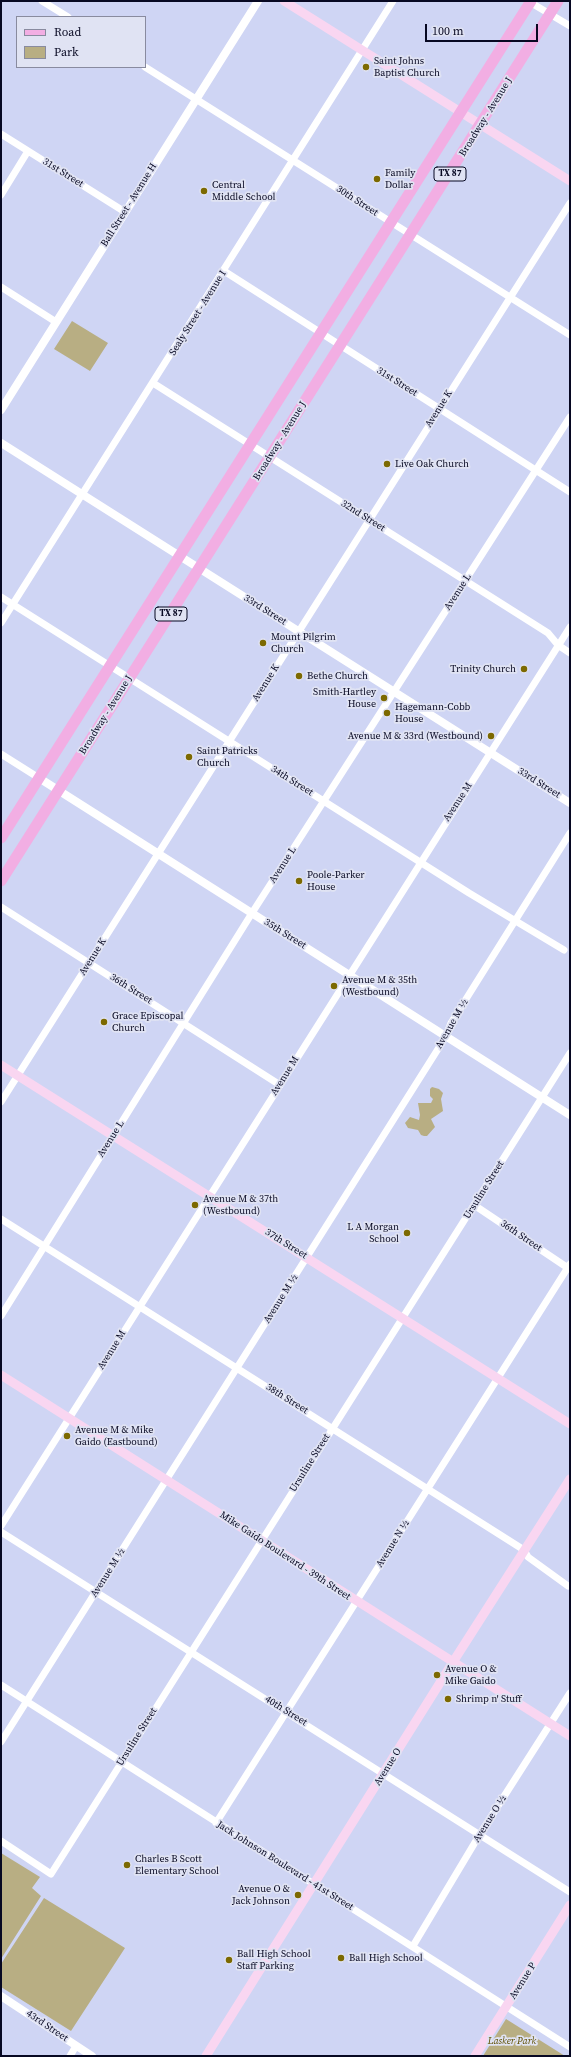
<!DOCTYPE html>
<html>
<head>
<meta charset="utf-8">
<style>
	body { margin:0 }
	#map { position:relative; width:571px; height:2057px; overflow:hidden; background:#cfd5f4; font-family:"Source Serif 4",serif }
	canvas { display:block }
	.frame { position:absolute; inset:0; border:2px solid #070822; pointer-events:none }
	.legend { position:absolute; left:16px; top:16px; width:130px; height:52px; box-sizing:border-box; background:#e0e3f3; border:1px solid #898b9f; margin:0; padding:5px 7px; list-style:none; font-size:12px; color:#070822 }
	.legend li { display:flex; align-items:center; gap:8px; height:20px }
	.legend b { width:20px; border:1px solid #898b9f }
	.scale { position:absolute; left:425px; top:24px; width:113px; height:18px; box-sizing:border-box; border:2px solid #070822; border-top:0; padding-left:5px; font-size:12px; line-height:14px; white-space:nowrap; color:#070822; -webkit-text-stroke:3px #e0e3f3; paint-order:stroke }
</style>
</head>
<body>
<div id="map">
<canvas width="571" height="2057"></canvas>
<div class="frame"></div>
<ul class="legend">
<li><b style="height:5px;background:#f2aee3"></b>Road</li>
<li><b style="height:11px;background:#b8ae83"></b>Park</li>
</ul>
<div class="scale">100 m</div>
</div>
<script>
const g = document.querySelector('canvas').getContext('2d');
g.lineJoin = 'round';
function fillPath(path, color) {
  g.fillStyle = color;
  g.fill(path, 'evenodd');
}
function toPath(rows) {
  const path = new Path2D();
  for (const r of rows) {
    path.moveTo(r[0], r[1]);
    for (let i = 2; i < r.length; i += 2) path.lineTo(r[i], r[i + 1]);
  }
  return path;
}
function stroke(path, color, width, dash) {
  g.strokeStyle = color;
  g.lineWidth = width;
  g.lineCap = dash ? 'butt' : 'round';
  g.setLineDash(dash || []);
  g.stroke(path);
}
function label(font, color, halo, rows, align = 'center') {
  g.font = font + ' "Source Serif 4",serif';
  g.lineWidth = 3.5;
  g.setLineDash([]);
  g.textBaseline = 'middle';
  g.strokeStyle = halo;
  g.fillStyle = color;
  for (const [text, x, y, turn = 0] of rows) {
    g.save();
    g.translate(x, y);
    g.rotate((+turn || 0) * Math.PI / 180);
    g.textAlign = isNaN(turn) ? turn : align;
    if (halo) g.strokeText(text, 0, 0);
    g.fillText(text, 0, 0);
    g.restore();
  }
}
const green = toPath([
	[72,321,108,343,90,371,54,349],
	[432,1087,439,1089,443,1093,441,1099,443,1111,431,1119,435,1127,427,1136,424,1136,421,1135,418,1130,408,1128,405,1123,410,1117,419,1120,420,1115,418,1103,431,1103,433,1099,430,1096,430,1089],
	[1,1853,40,1877,32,1888,41,1896,1,1959],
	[44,1898,125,1948,71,2031,1,1987,1,1964],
	[506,2019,565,2056,483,2056]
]);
const minor = toPath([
	[42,1,68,17],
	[528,1,570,26],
	[145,67,570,335],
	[1,134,125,212],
	[1,195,28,151],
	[224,271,570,492],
	[1,287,56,322],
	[153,383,548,633,558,645,570,653],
	[1,597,469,893,564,950],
	[1,623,393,1],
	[1,754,39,778],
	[1,907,280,1085],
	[1,1102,570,203],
	[474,1205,568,1268],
	[1,1219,513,1543,524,1550,528,1557,568,1586],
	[1,1316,252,913,570,417],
	[1,1526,570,627],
	[1,1532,570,1892],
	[1,1685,570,2047],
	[1,1742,438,1049,446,1036,451,1023,570,833],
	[216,1823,570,1264],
	[1,1841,51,1874,570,1053],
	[413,1946,480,1834,570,1693],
	[70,2056,76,2046]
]);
const tertiary = toPath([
	[1,410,258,1],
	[1,443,570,803],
	[39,778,570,1115],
	[1,1996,92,2056]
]);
const secondary = toPath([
	[284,1,570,181],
	[1,1065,570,1424],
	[1,1375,570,1736],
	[206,2056,453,1662,570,1479],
	[475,2056,570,1905]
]);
const primary = toPath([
	[1,838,531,1],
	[1,881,558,1]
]);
const markers = [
	[366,67,4,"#7c6900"],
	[377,179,4,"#7c6900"],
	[204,191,4,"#7c6900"],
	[387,464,4,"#7c6900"],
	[263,643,4,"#7c6900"],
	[524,669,4,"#7c6900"],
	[299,676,4,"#7c6900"],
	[384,698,4,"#7c6900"],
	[387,713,4,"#7c6900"],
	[491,736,4,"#7c6900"],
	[189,757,4,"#7c6900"],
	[299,881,4,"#7c6900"],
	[334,986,4,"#7c6900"],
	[104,1022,4,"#7c6900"],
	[195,1205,4,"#7c6900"],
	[407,1233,4,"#7c6900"],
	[67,1436,4,"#7c6900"],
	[437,1675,4,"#7c6900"],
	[448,1699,4,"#7c6900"],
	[127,1865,4,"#7c6900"],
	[298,1895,4,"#7c6900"],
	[341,1958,4,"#7c6900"],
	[229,1960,4,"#7c6900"]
];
const shields = [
	[450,174,32],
	[171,614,32]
];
const shieldNames = [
	["TX 87",450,174],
	["TX 87",171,614]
];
const poiNames = [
	["Saint Johns",374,61],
	["Baptist Church",374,73],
	["Family",385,173],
	["Dollar",385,185],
	["Central",212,185],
	["Middle School",212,197],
	["Live Oak Church",395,464],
	["Mount Pilgrim",271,637],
	["Church",271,649],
	["Trinity Church",516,669,"right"],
	["Bethe Church",307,676],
	["Smith-Hartley",376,692,"right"],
	["House",376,704,"right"],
	["Hagemann-Cobb",395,707],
	["House",395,719],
	["Avenue M & 33rd (Westbound)",483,736,"right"],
	["Saint Patricks",197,751],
	["Church",197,763],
	["Poole-Parker",307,875],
	["House",307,887],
	["Avenue M & 35th",342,980],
	["(Westbound)",342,992],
	["Grace Episcopal",112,1016],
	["Church",112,1028],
	["Avenue M & 37th",203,1199],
	["(Westbound)",203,1211],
	["L A Morgan",399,1227,"right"],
	["School",399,1239,"right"],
	["Avenue M & Mike",75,1430],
	["Gaido (Eastbound)",75,1442],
	["Avenue O &",445,1669],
	["Mike Gaido",445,1681],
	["Shrimp n' Stuff",456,1699],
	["Charles B Scott",135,1859],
	["Elementary School",135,1871],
	["Avenue O &",290,1889,"right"],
	["Jack Johnson",290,1901,"right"],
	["Ball High School",237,1954],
	["Staff Parking",237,1966],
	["Ball High School",349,1958]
];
const streetNames = [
	["Broadway - Avenue J",486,117,-58],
	["31st Street",63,173,32],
	["30th Street",357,201,33],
	["Ball Street - Avenue H",129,205,-58],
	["Sealy Street - Avenue I",198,313,-58],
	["31st Street",397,382,32],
	["Avenue K",439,409,-58],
	["Broadway - Avenue J",280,441,-58],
	["32nd Street",363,516,32],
	["Avenue L",458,592,-57],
	["33rd Street",265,610,32],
	["Avenue K",266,683,-58],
	["Broadway - Avenue J",106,715,-58],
	["34th Street",292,781,32],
	["33rd Street",539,783,32],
	["Avenue M",458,802,-57],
	["Avenue L",283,865,-57],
	["35th Street",285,934,32],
	["Avenue K",93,957,-58],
	["36th Street",131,989,32],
	["Avenue M ½",452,1024,-60],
	["Avenue M",285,1076,-58],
	["Avenue L",111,1139,-58],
	["Ursuline Street",484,1190,-58],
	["36th Street",521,1236,34],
	["37th Street",286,1244,32],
	["Avenue M ½",281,1299,-58],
	["Avenue M",112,1350,-58],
	["38th Street",287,1399,32],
	["Ursuline Street",310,1463,-58],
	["Avenue N ½",393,1544,-58],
	["Mike Gaido Boulevard - 39th Street",285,1556,33],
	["Avenue M ½",108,1573,-58],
	["40th Street",286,1711,32],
	["Ursuline Street",137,1737,-58],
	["Avenue O",388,1767,-58],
	["Avenue O ½",490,1819,-58],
	["Jack Johnson Boulevard - 41st Street",285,1866,32],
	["Avenue P",523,1981,-58],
	["43rd Street",47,2026,34]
];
const parkNames = [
	["Lasker Park",512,2041]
];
fillPath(green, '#b8ae83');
stroke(minor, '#fff', 7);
stroke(tertiary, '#fff', 8);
stroke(secondary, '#f9d6f1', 9);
stroke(primary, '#f2aee3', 11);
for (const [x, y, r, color] of markers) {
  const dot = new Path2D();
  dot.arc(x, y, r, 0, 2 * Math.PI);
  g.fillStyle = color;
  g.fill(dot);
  stroke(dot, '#e0e3f3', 1.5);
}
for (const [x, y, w] of shields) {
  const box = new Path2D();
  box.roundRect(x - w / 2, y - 7, w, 14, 3);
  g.fillStyle = '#e0e3f3';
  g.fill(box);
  stroke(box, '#070822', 1);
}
label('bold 9px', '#070822', null, shieldNames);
label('10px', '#070822', '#e0e3f3', poiNames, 'left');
label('10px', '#070822', '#e0e3f3', streetNames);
label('italic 10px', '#5d4e00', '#e0e3f3', parkNames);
</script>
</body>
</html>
